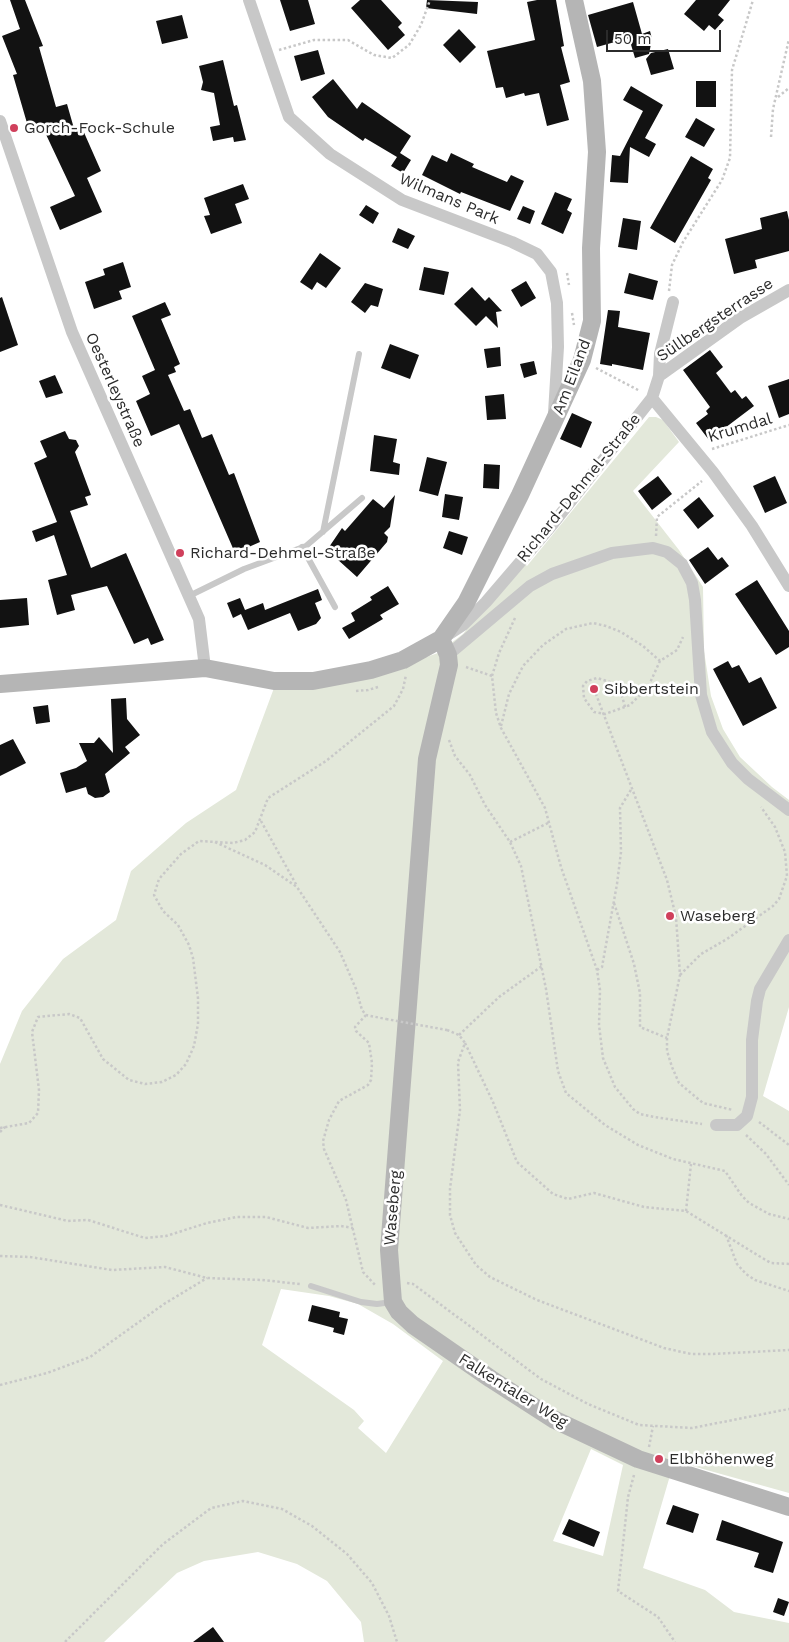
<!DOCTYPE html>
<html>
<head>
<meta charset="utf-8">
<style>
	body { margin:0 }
	#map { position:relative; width:789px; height:1642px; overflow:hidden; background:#fff; font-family:"Work Sans",sans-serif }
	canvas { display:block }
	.scale { position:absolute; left:606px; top:30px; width:115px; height:22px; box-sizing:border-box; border:2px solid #2b2b2b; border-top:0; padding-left:6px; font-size:15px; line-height:18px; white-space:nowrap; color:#2b2b2b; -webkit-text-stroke:4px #fff; paint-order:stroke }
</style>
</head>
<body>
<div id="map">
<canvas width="789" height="1642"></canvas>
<div class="scale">50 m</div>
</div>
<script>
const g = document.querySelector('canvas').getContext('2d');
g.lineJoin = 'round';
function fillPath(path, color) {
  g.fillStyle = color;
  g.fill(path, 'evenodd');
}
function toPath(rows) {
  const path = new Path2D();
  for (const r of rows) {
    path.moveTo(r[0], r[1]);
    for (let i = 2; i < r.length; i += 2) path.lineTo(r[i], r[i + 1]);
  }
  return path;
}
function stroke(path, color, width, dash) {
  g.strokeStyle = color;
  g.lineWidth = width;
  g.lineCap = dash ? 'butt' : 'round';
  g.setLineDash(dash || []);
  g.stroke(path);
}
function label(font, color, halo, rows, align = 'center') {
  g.font = font + ' "Work Sans",sans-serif';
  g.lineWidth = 5;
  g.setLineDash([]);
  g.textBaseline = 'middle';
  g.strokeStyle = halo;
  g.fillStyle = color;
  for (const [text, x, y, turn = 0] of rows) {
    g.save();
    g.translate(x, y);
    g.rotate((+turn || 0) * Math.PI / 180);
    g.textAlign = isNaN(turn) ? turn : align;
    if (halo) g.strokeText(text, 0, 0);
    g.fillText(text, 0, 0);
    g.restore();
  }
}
const green = toPath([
	[649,417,656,417,663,420,679,442,633,491,679,550,703,587,704,651,711,696,723,729,740,757,772,787,789,800,789,1007,763,1096,789,1111,789,1493,678,1462,669,1479,643,1568,705,1590,734,1612,789,1623,789,1642,364,1642,361,1622,327,1581,297,1564,258,1552,204,1561,177,1573,104,1642,0,1642,0,1064,22,1011,63,959,116,920,131,871,186,823,236,790,274,688,383,672,438,653,463,634,523,562,527,566],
	[281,1289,329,1296,358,1304,393,1324,443,1361,386,1453,358,1428,364,1421,354,1410,262,1345],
	[591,1449,623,1465,603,1556,553,1541]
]);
const building = toPath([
	[10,0,25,0,43,46,39,47,56,107,67,104,75,132,82,128,101,171,87,178,102,212,60,230,50,207,75,196,42,126,29,130,13,75,17,74,2,36,20,29],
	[280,0,308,0,315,24,290,31],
	[360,0,381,0,402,23,398,27,405,35,388,50,351,8],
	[427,0,478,2,477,14,426,8],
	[537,0,556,0,564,46,561,47,570,82,560,85,569,120,547,126,539,93,525,96,524,93,506,98,503,87,496,88,487,51,535,40,527,2],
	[696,0,730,0,718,15,724,20,715,30,709,25,704,31,684,14],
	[633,2,642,34,650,31,652,39,649,54,635,58,629,38,597,47,588,15],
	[182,15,188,38,162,44,156,21],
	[459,29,476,47,460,63,443,45],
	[668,49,674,69,651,75,646,59,651,53],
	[318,50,325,74,301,81,294,56],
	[223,60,234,106,237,105,246,140,234,142,233,137,213,141,210,127,220,125,214,93,201,90,203,82,199,66],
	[333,79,357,109,362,102,411,136,400,153,411,160,403,173,391,166,397,157,365,138,363,141,328,117,312,97],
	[696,81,716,81,716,107,696,107],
	[631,86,663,105,645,138,656,144,649,157,630,147,628,183,610,182,612,155,620,156,643,111,623,100],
	[696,118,715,129,704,147,685,137],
	[451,153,474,164,472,167,507,182,511,175,524,181,510,211,461,192,460,194,422,175,432,155,447,162],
	[691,156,713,169,708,178,711,180,675,243,650,228],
	[243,184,249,199,235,204,242,223,211,234,204,216,210,215,204,198],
	[555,192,572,199,567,210,572,213,563,234,541,224],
	[366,205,379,213,373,224,359,215],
	[523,206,535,211,530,224,517,219],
	[787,211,789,220,789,251,755,260,757,268,734,274,725,239,762,229,760,218],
	[623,218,641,221,637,250,618,247],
	[398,228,415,236,408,249,392,242],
	[320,253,341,268,326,288,317,282,312,290,300,282],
	[123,262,131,287,119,291,122,299,94,309,85,282,105,275,103,269],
	[424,267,449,272,444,295,419,290],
	[629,273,658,281,653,300,624,293],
	[526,281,536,298,521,307,511,290],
	[365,283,383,289,378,307,371,305,365,313,351,302],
	[472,287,485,301,489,297,502,311,496,312,498,328,486,316,476,326,454,304],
	[2,297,18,345,0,352,0,298],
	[165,302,171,315,161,319,180,364,174,367,176,372,168,375,184,411,190,409,202,438,212,434,229,475,234,473,260,542,235,553,179,424,151,436,136,401,150,394,142,376,155,370,132,316],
	[608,310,620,311,618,327,650,333,643,370,612,364,612,366,600,364],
	[390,344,419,355,410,379,381,368],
	[500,347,501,366,487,368,484,349],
	[710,350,723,367,716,373,731,393,735,390,742,399,746,396,754,406,709,440,696,423,708,414,706,411,710,407,683,370],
	[534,361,537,374,524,378,520,364],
	[55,375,63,393,46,398,39,381],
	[789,379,789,414,779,418,768,386],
	[504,394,506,419,487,420,485,396],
	[572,413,592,422,581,448,560,439],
	[65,431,69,439,76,440,79,446,75,452,91,495,85,497,88,505,70,511,91,568,126,553,164,640,151,645,148,638,134,644,107,586,71,595,75,610,57,615,48,580,67,575,54,535,36,542,32,531,57,522,34,463,47,457,40,441],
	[374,435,397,439,393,462,400,464,399,475,370,471],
	[427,457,447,462,438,496,419,491],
	[484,464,500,465,499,489,483,488],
	[658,476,672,494,652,510,638,491],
	[775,476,787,503,765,513,753,486],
	[445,494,463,497,459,520,442,517],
	[395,495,390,527,384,533,388,537,387,542,357,577,327,550,342,528,345,531,373,499,384,508],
	[699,497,714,516,698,529,683,510],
	[449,531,468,537,462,555,443,548],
	[708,547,718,560,722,557,729,566,705,584,689,560],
	[757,580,789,631,789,647,776,655,735,594],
	[388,586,399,604,380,615,383,619,349,639,342,628,355,621,351,613,372,600,370,597],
	[318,589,322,600,315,603,321,618,316,624,298,631,290,613,248,630,241,614,233,618,227,603,240,598,245,610,263,603,265,610],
	[27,598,29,625,0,628,0,600],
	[728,661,732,668,739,665,749,683,761,677,777,708,743,726,713,669],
	[126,698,127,719,140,735,125,747,130,753,105,774,110,792,103,797,95,798,88,794,86,787,66,793,60,773,76,768,87,761,79,743,94,743,99,737,113,753,111,699],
	[48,705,50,722,36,724,33,707],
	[13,739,26,763,0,776,0,745],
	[312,1305,340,1312,339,1317,348,1319,344,1335,333,1332,334,1328,308,1321],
	[673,1505,699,1514,693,1533,666,1524],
	[569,1519,600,1532,594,1547,562,1534],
	[722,1520,783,1542,773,1573,754,1567,759,1553,716,1540],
	[778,1598,789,1602,784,1616,773,1612],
	[213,1627,224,1642,193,1642]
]);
const path = toPath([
	[279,50,314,40,348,40,374,55,392,58,409,45,421,25,430,0],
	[778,97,789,88],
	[771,137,773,109,789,39],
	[567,273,569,285],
	[669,291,672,265,683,242,722,180,730,158,732,70,753,0],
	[572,313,574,325],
	[596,368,640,391],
	[712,449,789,425],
	[656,536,657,517,702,481],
	[515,618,499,653,492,676,496,713,501,728,545,808,561,867,597,970,600,990,599,1025,603,1058,615,1087,633,1109,640,1114,654,1117,702,1124],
	[466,667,492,676],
	[594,689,667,880,676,917,680,975,667,1038,667,1051,672,1067,679,1083,703,1103,733,1110],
	[356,691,368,690,378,687],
	[625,707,621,692,613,683,597,678,587,681,583,686,584,698,594,712,605,714,622,708,630,705,648,687,660,661,677,650,683,637],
	[501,726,509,694,523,666,543,645,566,629,593,623,606,626,621,632,643,646,660,661],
	[449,740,455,756,470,775,485,805,510,842,521,866,546,989,558,1071,566,1093,605,1125,638,1145,673,1159,725,1171,742,1196,749,1203,769,1214,789,1219],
	[261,821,297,886],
	[215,842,265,865,297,887,340,952,356,989,362,1010,366,1015,386,1019],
	[510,842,550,822],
	[614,903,634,964,640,993,640,1027,667,1038],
	[597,970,602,967,617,884,621,852,620,808,632,788],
	[680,975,701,954,727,939,773,906,779,899,787,876,785,852,775,827,761,807],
	[366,1015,355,1027,356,1031,369,1043,372,1063,371,1080,368,1085,339,1101,329,1120,323,1141,324,1149,346,1200,363,1272,376,1286],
	[447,1030,459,1035,465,1043,458,1062,460,1110,450,1189,450,1215,455,1233,476,1265,490,1277,537,1300,664,1348,691,1354,713,1354,789,1350],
	[459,1035,499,997,542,966],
	[465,1043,493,1102,517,1162,553,1194,568,1199,594,1193,644,1207,686,1211,759,1256,771,1263,789,1264],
	[759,1122,789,1145],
	[0,1128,29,1123,38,1113,39,1090,32,1032,38,1017,69,1014,80,1018,103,1059,129,1080,145,1084,162,1082,176,1075,186,1064,194,1046,198,1024,198,998,193,958,189,945,178,925,163,911,154,895,159,879,181,854,199,841,233,843,245,840,255,832,268,798,326,761,394,706,403,689,406,675],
	[0,1132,5,1127],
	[746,1135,766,1154,789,1185],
	[0,1205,68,1221,88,1220,145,1238,166,1236,207,1223,236,1217,266,1217,308,1228,341,1226,353,1228],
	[686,1211,691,1164],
	[726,1235,737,1264,746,1274,755,1280,789,1291],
	[0,1256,30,1257,112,1270,165,1267,207,1278,262,1280,300,1284],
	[407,1283,413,1284,541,1379,588,1404,639,1425,692,1428,789,1409],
	[0,1385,47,1373,90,1357,164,1304,207,1278],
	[649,1447,653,1426],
	[634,1475,628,1497,618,1591,658,1617,675,1642],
	[65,1642,163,1544,211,1508,243,1501,282,1509,312,1526,347,1554,372,1583,389,1616,397,1642]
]);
const lane = toPath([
	[323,532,359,354],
	[302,547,335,607],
	[189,596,244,569,306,546,362,498],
	[311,1286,361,1302,377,1304,392,1302]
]);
const street = toPath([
	[249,0,289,117,330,154,402,200,512,242,537,254,551,272,557,303,558,347,554,413],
	[0,121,72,332,199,619,205,668],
	[659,376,740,318,789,290],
	[652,398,713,472,752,526,789,586],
	[446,636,463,625,486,602,552,525,652,398,659,376,660,354,673,302],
	[448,655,530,586,552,574,612,553,653,548,667,552,682,564,692,583,695,600,701,695,712,732,732,763,748,779,789,810],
	[716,1125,737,1125,747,1116,752,1097,752,1040,757,1001,760,989,789,940]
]);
const secondary = toPath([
	[441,639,448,655,449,665,427,759,389,1250,393,1302,399,1312,413,1325,491,1379,553,1419,638,1459,789,1507],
	[0,684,205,668,274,681,313,681,371,670,403,660,441,639,466,603,520,495,582,360,592,321,591,248,597,152,592,81,574,0]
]);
const pathBridge = toPath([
	[386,1019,447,1030]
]);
const markers = [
	[14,128,5,"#d0405c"],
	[180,553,5,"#d0405c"],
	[594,689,5,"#d0405c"],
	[670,916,5,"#d0405c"],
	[659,1459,5,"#d0405c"]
];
const poiNames = [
	["Gorch-Fock-Schule",24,128],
	["Richard-Dehmel-Straße",190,553],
	["Sibbertstein",604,689],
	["Waseberg",680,916],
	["Elbhöhenweg",669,1459]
];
const streetNames = [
	["Wilmans Park",449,199,23],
	["Süllbergsterrasse",715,320,-34],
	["Am Eiland",572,377,-69],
	["Oesterleystraße",115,390,66],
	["Krumdal",740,428,-17],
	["Richard-Dehmel-Straße",579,488,-51],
	["Waseberg",393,1208,-85],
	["Falkentaler Weg",513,1391,32]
];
fillPath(green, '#e3e8da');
fillPath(building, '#121212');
stroke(path, '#c8c8c8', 2.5, [2.5, 2.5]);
stroke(lane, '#c8c8c8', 6);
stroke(street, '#c8c8c8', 12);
stroke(secondary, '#b5b5b5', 18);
stroke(pathBridge, '#c8c8c8', 2.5, [2.5, 2.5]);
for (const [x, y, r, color] of markers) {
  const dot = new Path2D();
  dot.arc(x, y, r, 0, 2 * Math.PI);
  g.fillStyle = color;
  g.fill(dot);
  stroke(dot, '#fff', 2);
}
label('16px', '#2b2b2b', '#fff', poiNames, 'left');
label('16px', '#2b2b2b', '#fff', streetNames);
</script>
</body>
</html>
